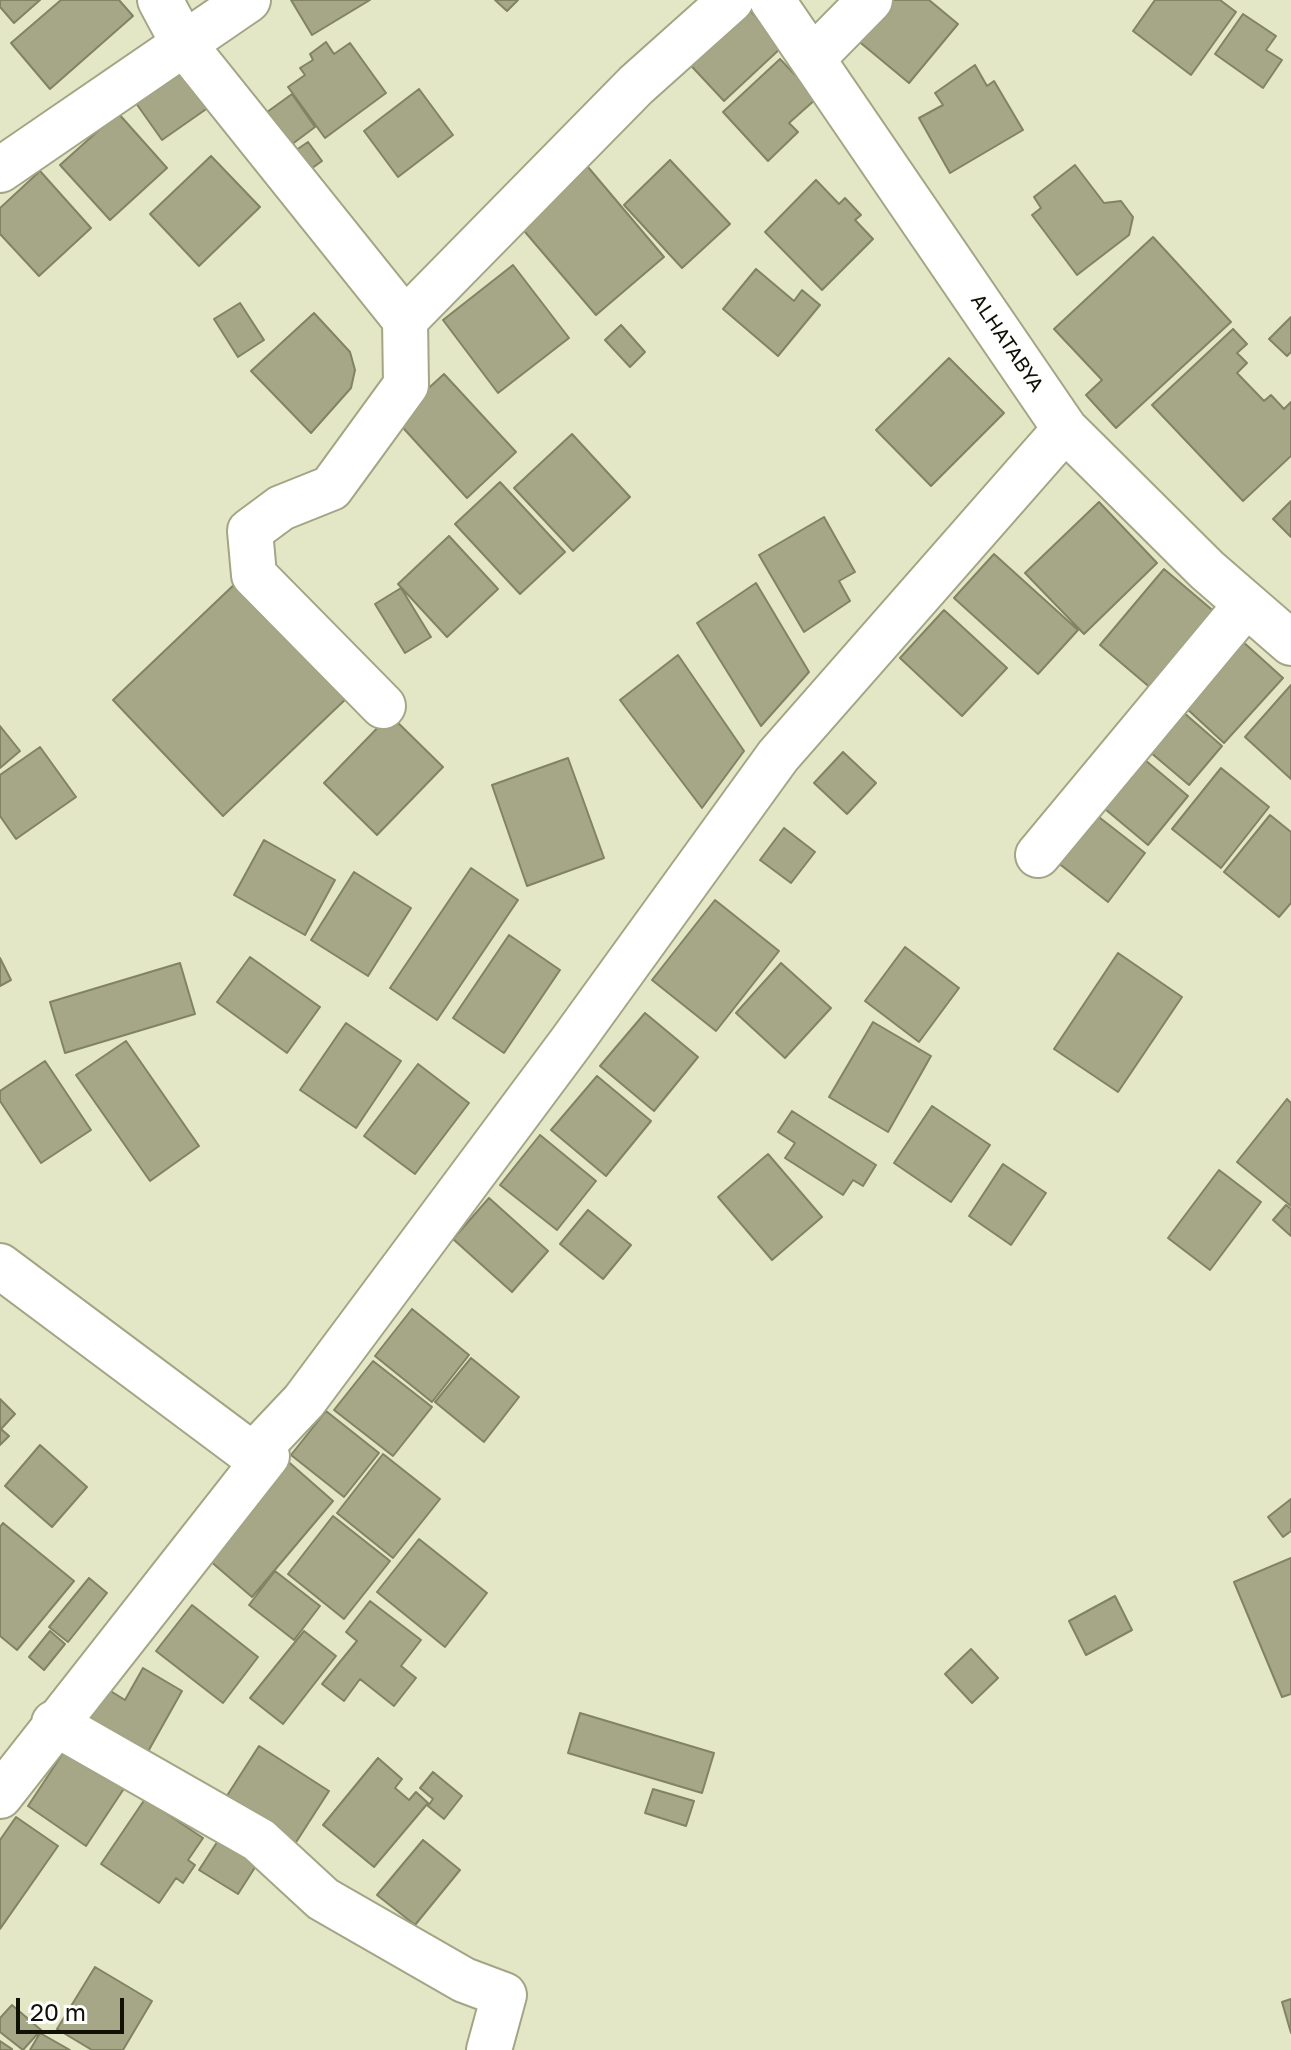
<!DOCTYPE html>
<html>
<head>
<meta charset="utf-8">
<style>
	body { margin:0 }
	#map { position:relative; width:1291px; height:2050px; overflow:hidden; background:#e4e7c5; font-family:"Golos Text",sans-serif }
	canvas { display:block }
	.scale { position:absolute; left:16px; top:1998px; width:108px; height:36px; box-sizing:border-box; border:4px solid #101105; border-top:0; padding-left:10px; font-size:24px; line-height:28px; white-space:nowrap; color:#101105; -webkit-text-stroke:6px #fff; paint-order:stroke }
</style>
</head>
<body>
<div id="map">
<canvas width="1291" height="2050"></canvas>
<div class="scale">20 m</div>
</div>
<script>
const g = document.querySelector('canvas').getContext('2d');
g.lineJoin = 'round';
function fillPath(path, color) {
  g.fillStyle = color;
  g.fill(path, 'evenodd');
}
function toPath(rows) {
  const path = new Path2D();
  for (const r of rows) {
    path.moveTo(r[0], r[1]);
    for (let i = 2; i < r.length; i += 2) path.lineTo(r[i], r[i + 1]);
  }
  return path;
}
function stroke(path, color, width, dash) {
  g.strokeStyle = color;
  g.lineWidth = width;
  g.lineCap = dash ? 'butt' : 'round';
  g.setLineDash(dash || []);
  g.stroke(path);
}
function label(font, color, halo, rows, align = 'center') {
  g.font = font + ' "Golos Text",sans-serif';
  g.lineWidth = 6;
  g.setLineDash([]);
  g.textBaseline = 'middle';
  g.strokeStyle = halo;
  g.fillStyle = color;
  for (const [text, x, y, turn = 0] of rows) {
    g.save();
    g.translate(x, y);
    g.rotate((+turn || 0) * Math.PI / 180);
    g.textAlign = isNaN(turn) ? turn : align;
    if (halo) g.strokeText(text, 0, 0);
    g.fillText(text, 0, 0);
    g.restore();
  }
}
const building = toPath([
	[0,0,40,0,14,23,0,7,0,0],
	[61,0,119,0,133,16,50,89,11,43,61,0],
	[291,0,370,0,312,35,291,0],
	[495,0,518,0,507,11,495,0],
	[889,0,929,0,958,24,909,83,856,39,889,0],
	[1155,0,1220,0,1236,12,1191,75,1133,31,1155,0],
	[741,1,783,46,724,101,682,56,741,1],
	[1243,14,1276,36,1266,50,1282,60,1263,88,1215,54,1243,14],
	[326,42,334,54,350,43,386,93,325,138,288,87,305,75,300,68,313,60,310,54,326,42],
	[176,54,212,105,162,140,126,89,176,54],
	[780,59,817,98,789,123,798,132,768,161,723,112,780,59],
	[975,65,987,86,994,81,1023,130,950,173,919,118,943,105,935,93,975,65],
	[419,89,453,135,398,177,364,131,419,89],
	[292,94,315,127,287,148,263,115,292,94],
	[118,113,167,168,110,220,60,165,118,113],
	[308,142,322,161,297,179,283,159,308,142],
	[211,156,260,207,199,266,150,214,211,156],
	[582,160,664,257,596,315,514,219,582,160],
	[670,160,730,224,682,268,624,205,670,160],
	[1075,165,1104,203,1121,201,1133,217,1129,235,1077,275,1032,215,1041,208,1034,197,1075,165],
	[40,171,91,228,39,276,0,234,0,208,40,171],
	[816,180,839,204,845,198,861,215,855,220,873,239,822,290,765,232,816,180],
	[1153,237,1231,322,1116,428,1086,395,1102,380,1054,329,1153,237],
	[513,265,569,338,498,393,443,320,513,265],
	[756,269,794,301,802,290,820,305,778,356,723,309,756,269],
	[240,303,264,340,238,357,214,319,240,303],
	[314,313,350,352,355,370,351,388,311,433,251,371,314,313],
	[1291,317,1291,352,1287,356,1269,339,1291,317],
	[621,325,645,352,630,367,605,340,621,325],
	[1233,329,1247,344,1237,353,1247,363,1237,373,1264,401,1271,395,1284,409,1291,402,1291,456,1243,501,1152,405,1233,329],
	[949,358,1004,413,931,486,876,430,949,358],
	[444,374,516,452,467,498,395,419,444,374],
	[572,434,630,497,573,551,514,488,572,434],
	[500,482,565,552,520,594,455,524,500,482],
	[1291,501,1291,537,1273,519,1291,501],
	[1099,502,1157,563,1084,634,1025,573,1099,502],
	[824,517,855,572,839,581,850,601,804,632,759,555,824,517],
	[449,536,498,589,447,637,398,584,449,536],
	[994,554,1078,630,1038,674,954,598,994,554],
	[1164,569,1217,614,1153,690,1100,645,1164,569],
	[239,580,349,696,223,816,113,700,239,580],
	[756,583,809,672,761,726,697,623,756,583],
	[401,588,431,637,405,653,375,604,401,588],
	[944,610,1007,668,962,716,900,658,944,610],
	[1231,631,1283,678,1224,743,1185,707,1231,631],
	[678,655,744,751,702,808,620,700,678,655],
	[1291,685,1291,779,1245,737,1291,685],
	[1183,712,1222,746,1189,785,1150,752,1183,712],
	[390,715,443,767,377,835,324,783,390,715],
	[0,726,20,751,0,768,0,726],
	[40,747,76,797,16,839,0,816,0,775,40,747],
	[843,752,876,783,847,814,814,783,843,752],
	[1139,755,1188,796,1148,845,1099,804,1139,755],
	[568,758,604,858,527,886,492,785,568,758],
	[1221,768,1269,807,1221,868,1172,829,1221,768],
	[1086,807,1145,853,1108,902,1048,855,1086,807],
	[1270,815,1291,832,1291,903,1279,917,1224,872,1270,815],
	[784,828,815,852,791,883,760,860,784,828],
	[264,840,335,880,305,935,234,895,264,840],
	[471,868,518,900,437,1020,390,988,471,868],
	[354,872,411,908,368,976,311,940,354,872],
	[715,900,779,951,716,1031,652,980,715,900],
	[509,935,560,970,504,1053,453,1018,509,935],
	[905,947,959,988,919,1042,865,1001,905,947],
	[1118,953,1182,997,1118,1092,1054,1049,1118,953],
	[250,957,320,1007,287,1053,217,1002,250,957],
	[0,958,11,980,0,986,0,958],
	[180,963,195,1014,65,1053,50,1002,180,963],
	[781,963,831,1008,785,1058,736,1013,781,963],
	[645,1013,698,1057,654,1111,600,1066,645,1013],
	[873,1022,931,1056,888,1132,829,1097,873,1022],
	[346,1023,401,1061,356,1128,300,1090,346,1023],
	[126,1041,199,1146,150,1181,76,1075,126,1041],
	[45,1061,91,1130,41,1163,0,1101,0,1091,45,1061],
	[418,1064,469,1103,415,1174,364,1136,418,1064],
	[597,1076,651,1121,606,1176,551,1130,597,1076],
	[1287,1099,1291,1103,1291,1206,1237,1162,1287,1099],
	[932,1106,990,1145,951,1202,894,1163,932,1106],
	[792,1111,876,1165,863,1186,853,1180,843,1195,785,1158,795,1143,778,1132,792,1111],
	[540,1135,596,1181,557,1230,500,1185,540,1135],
	[768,1154,822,1217,772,1260,718,1197,768,1154],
	[1003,1164,1046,1193,1011,1245,969,1216,1003,1164],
	[1219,1170,1261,1202,1210,1270,1168,1238,1219,1170],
	[489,1198,548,1251,512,1292,453,1239,489,1198],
	[1286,1205,1291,1209,1291,1236,1273,1220,1286,1205],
	[588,1210,631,1245,603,1279,560,1244,588,1210],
	[412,1309,469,1355,432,1402,375,1356,412,1309],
	[471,1358,519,1397,484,1442,435,1402,471,1358],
	[373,1361,432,1407,393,1456,334,1410,373,1361],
	[0,1399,15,1414,1,1429,9,1436,0,1445,0,1399],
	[326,1411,379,1453,344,1497,291,1455,326,1411],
	[40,1445,87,1487,52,1527,5,1486,40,1445],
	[383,1454,440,1499,393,1558,337,1513,383,1454],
	[284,1458,333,1501,252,1597,202,1554,284,1458],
	[1291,1499,1291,1531,1283,1537,1268,1517,1291,1499],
	[333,1516,390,1561,344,1619,288,1574,333,1516],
	[3,1523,74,1581,17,1650,0,1636,0,1527,3,1523],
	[419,1539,487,1593,445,1647,377,1592,419,1539],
	[1291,1558,1291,1694,1282,1697,1234,1582,1291,1558],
	[275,1571,320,1606,294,1640,249,1605,275,1571],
	[89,1578,107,1593,68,1642,49,1627,89,1578],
	[1115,1596,1132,1630,1086,1655,1069,1621,1115,1596],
	[370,1601,421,1640,401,1666,416,1678,394,1706,360,1679,344,1701,322,1684,357,1641,346,1632,370,1601],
	[192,1605,258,1657,223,1703,156,1651,192,1605],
	[50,1631,65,1644,44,1670,29,1657,50,1631],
	[304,1631,336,1656,283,1724,250,1698,304,1631],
	[971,1649,998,1678,972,1703,945,1674,971,1649],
	[143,1668,182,1691,141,1764,81,1729,104,1687,125,1700,143,1668],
	[580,1713,714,1753,702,1793,568,1753,580,1713],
	[71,1741,129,1781,86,1846,28,1806,71,1741],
	[259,1746,329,1791,291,1850,221,1805,259,1746],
	[378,1758,402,1779,395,1788,409,1800,416,1792,428,1803,374,1867,323,1825,378,1758],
	[433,1772,462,1796,444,1819,428,1806,433,1799,420,1788,433,1772],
	[653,1789,694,1801,686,1826,645,1813,653,1789],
	[145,1799,203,1838,188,1860,195,1865,183,1883,176,1878,159,1903,101,1864,145,1799],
	[16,1817,58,1846,0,1929,0,1840,16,1817],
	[223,1833,261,1858,238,1894,199,1870,223,1833],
	[423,1840,460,1870,415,1925,377,1895,423,1840],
	[95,1967,152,2001,123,2050,92,2050,57,2029,95,1967],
	[1291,1999,1291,2033,1282,2002,1291,1999],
	[12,2005,41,2030,23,2050,0,2032,0,2018,12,2005],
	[40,2033,70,2050,30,2050,40,2033],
	[0,2041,12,2049,12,2050,0,2050,0,2041]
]);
const minor = toPath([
	[160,0,183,43,405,320,406,385,331,488,281,508,250,531,254,575,383,706],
	[772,0,1065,429,1207,570,1291,643],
	[814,57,870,0],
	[0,170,248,0],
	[405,320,636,85,731,0],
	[1038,855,1245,606],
	[0,1266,253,1455],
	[54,1723,259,1840,323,1899,464,1980,504,1995,489,2050],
	[0,1796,267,1456,253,1455,304,1401,572,1041,778,756,1065,429]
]);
const streetNames = [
	["ALHATABYA",1007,343,56]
];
fillPath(building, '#a5a787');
stroke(building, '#818364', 2);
stroke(minor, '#a3a585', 48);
stroke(minor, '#fff', 44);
label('20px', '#101105', '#fff', streetNames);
</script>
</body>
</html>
